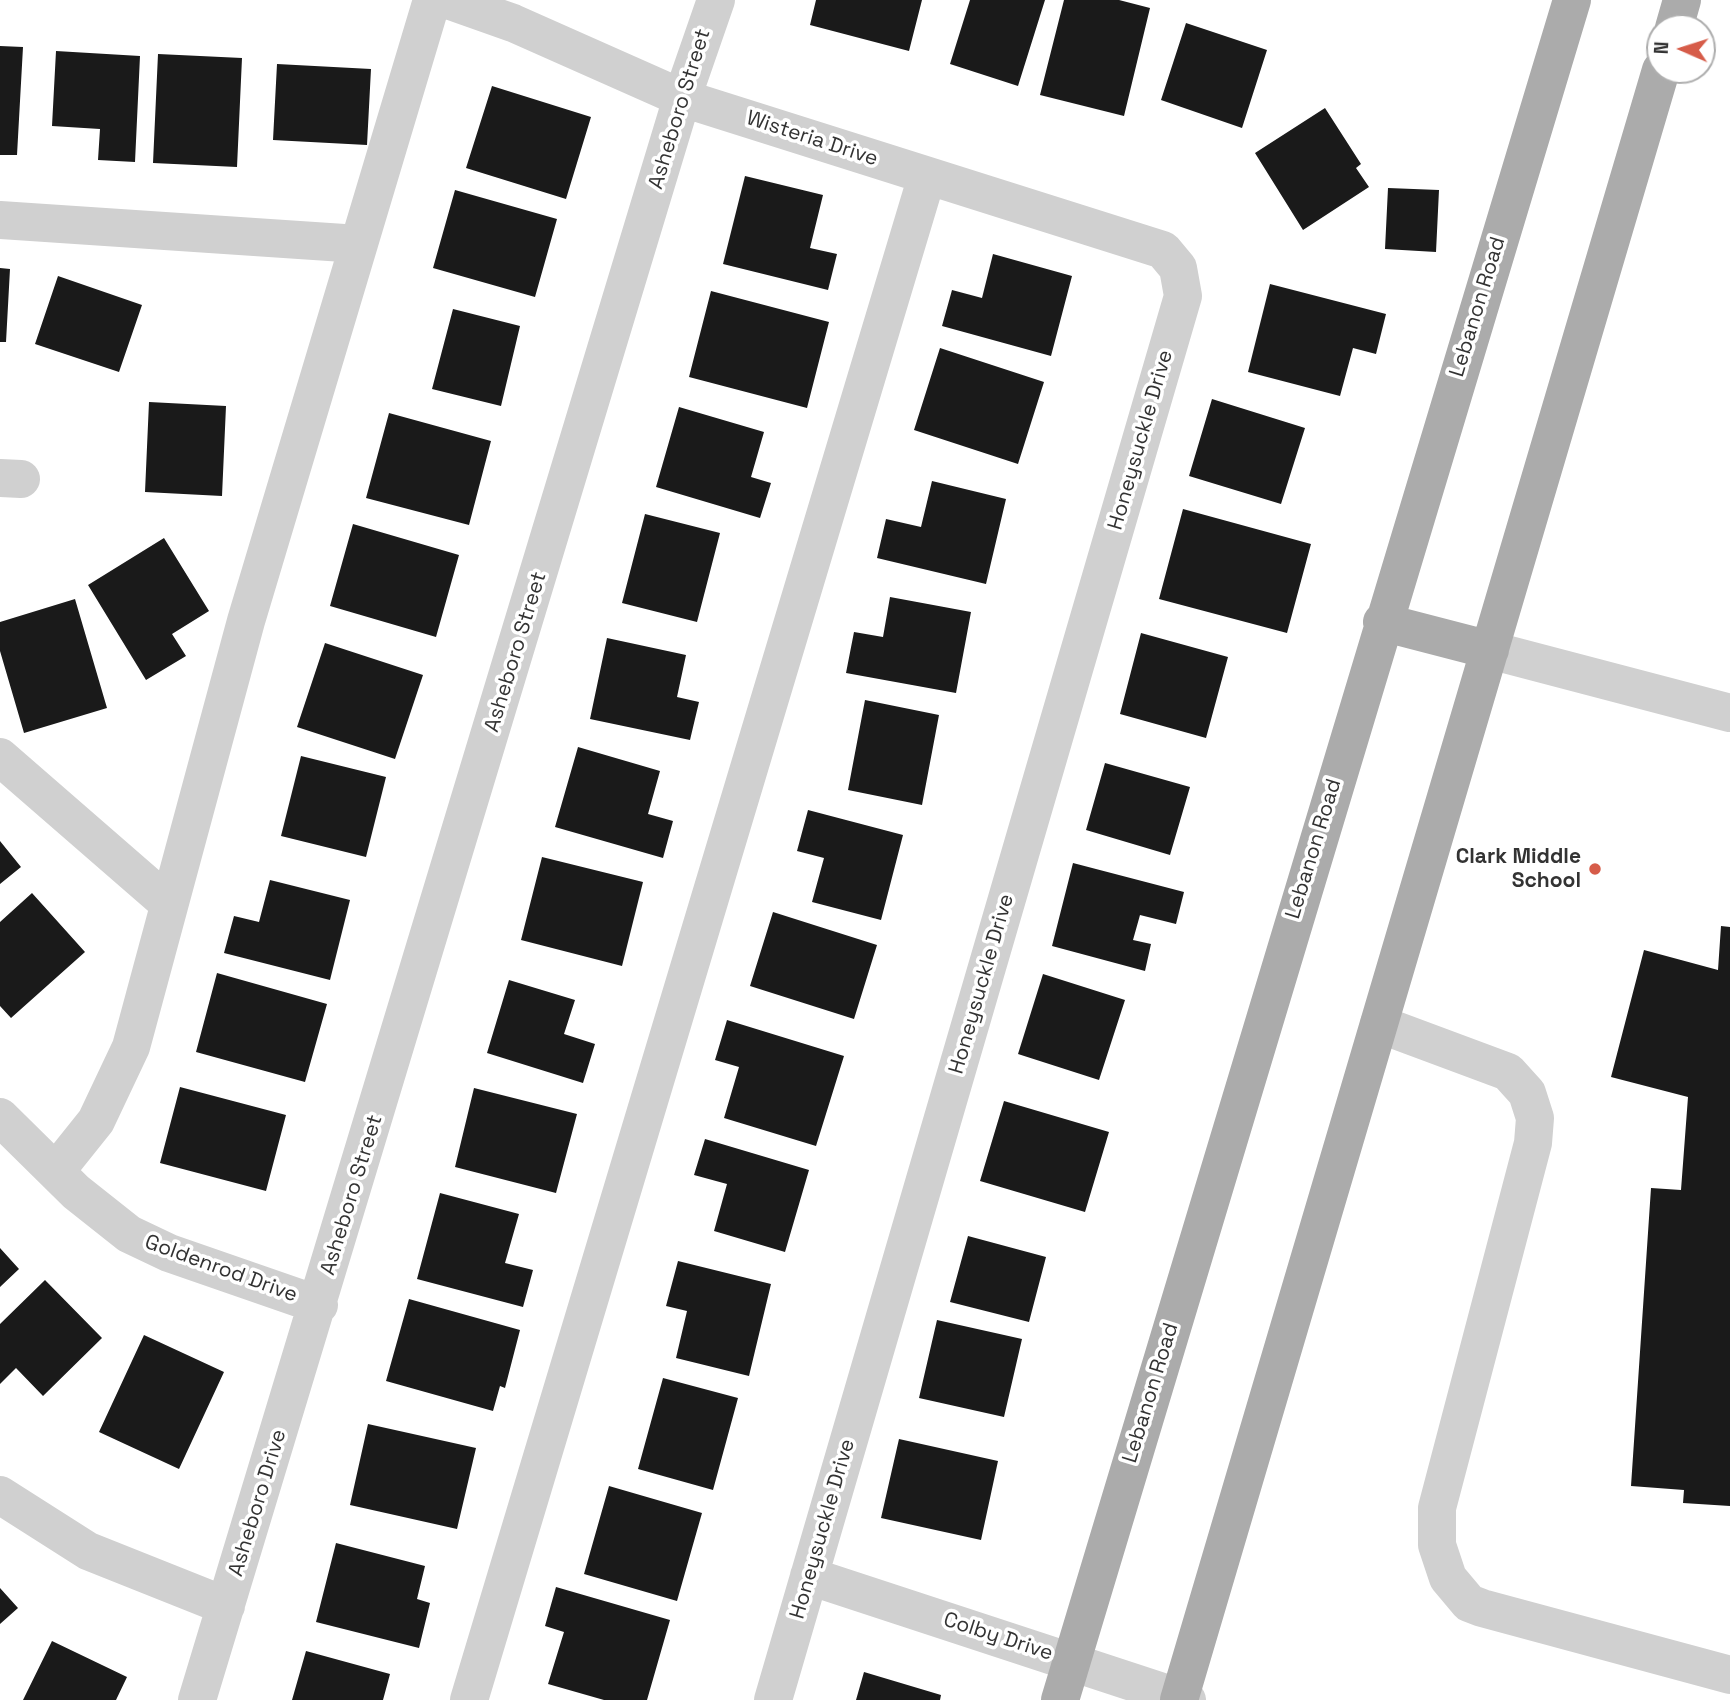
<!DOCTYPE html>
<html>
<head>
<meta charset="utf-8">
<style>
	body { margin:0 }
	#map { position:relative; width:1730px; height:1700px; overflow:hidden; background:#fff; font-family:"Space Grotesk",sans-serif }
	canvas { display:block }
	.north { position:absolute; left:1646px; top:14px; width:70px; height:70px; box-sizing:border-box; background:#fff; border:2px solid #adadad; border-radius:50%; rotate:273deg; font-size:19px; font-weight:700; line-height:28px; text-align:center; color:#333 }
	.north::after { content:''; display:block; margin:auto; width:24px; height:32px; background:#d65c49; clip-path:polygon(50% 0,100% 100%,50% 72%,0 100%) }
</style>
</head>
<body>
<div id="map">
<canvas width="1730" height="1700"></canvas>
<div class="north">N</div>
</div>
<script>
const g = document.querySelector('canvas').getContext('2d');
g.lineJoin = 'round';
function fillPath(path, color) {
  g.fillStyle = color;
  g.fill(path, 'evenodd');
}
function toPath(rows) {
  const path = new Path2D();
  for (const r of rows) {
    path.moveTo(r[0], r[1]);
    for (let i = 2; i < r.length; i += 2) path.lineTo(r[i], r[i + 1]);
  }
  return path;
}
function stroke(path, color, width, dash) {
  g.strokeStyle = color;
  g.lineWidth = width;
  g.lineCap = dash ? 'butt' : 'round';
  g.setLineDash(dash || []);
  g.stroke(path);
}
function label(font, color, halo, rows, align = 'center') {
  g.font = font + ' "Space Grotesk",sans-serif';
  g.lineWidth = 7;
  g.setLineDash([]);
  g.textBaseline = 'middle';
  g.strokeStyle = halo;
  g.fillStyle = color;
  for (const [text, x, y, turn = 0] of rows) {
    g.save();
    g.translate(x, y);
    g.rotate((+turn || 0) * Math.PI / 180);
    g.textAlign = isNaN(turn) ? turn : align;
    if (halo) g.strokeText(text, 0, 0);
    g.fillText(text, 0, 0);
    g.restore();
  }
}
const building = toPath([
	[816,0,922,0,909,51,810,25],
	[970,0,1045,0,1018,86,950,64],
	[1064,0,1119,0,1150,8,1124,116,1040,95],
	[1186,23,1267,50,1242,128,1161,100],
	[0,46,23,47,17,155,0,155],
	[56,51,140,56,135,162,98,160,100,129,52,126],
	[158,54,242,58,237,167,153,163],
	[277,64,371,69,367,145,273,140],
	[492,86,591,117,566,199,466,168],
	[1325,108,1361,164,1356,168,1369,187,1303,230,1255,153],
	[745,176,823,195,810,248,837,254,828,290,723,264],
	[1388,188,1439,190,1436,252,1385,249],
	[455,190,557,219,535,297,433,268],
	[993,254,1072,276,1051,356,942,326,952,290,982,298],
	[0,268,10,269,6,342,0,342],
	[58,276,142,305,119,372,35,344],
	[1270,284,1386,314,1376,354,1353,348,1340,396,1248,372],
	[711,291,829,322,807,408,689,377],
	[453,309,520,326,501,406,432,389],
	[940,348,1044,382,1018,464,914,430],
	[1212,399,1305,428,1281,504,1189,476],
	[149,402,226,406,222,496,145,492],
	[679,407,764,432,751,477,771,483,760,518,656,487],
	[389,413,491,441,469,525,366,498],
	[932,481,1006,499,986,584,877,558,886,519,921,527],
	[1183,509,1311,544,1287,633,1159,599],
	[645,514,720,533,697,622,622,603],
	[353,524,459,555,436,637,330,606],
	[164,538,209,611,172,634,186,656,146,680,88,585],
	[890,597,971,612,956,693,846,673,854,632,883,637],
	[75,599,107,708,24,733,0,651,0,622],
	[1141,633,1228,657,1206,738,1120,714],
	[607,638,686,655,677,697,699,702,690,740,590,719],
	[325,643,423,675,395,759,297,727],
	[865,700,939,715,922,805,848,790],
	[578,747,660,771,648,814,673,821,663,858,555,827],
	[301,756,386,777,366,857,281,836],
	[1105,763,1190,787,1170,855,1086,830],
	[808,810,903,835,881,920,812,902,824,858,797,851],
	[0,841,21,867,0,884],
	[542,857,643,882,622,966,521,940],
	[1073,863,1184,892,1176,924,1140,915,1133,940,1151,944,1145,971,1052,946],
	[270,880,350,900,330,980,224,953,234,916,259,922],
	[32,893,85,952,11,1018,0,1006,0,922],
	[773,912,877,945,854,1019,750,986],
	[1721,926,1730,927,1730,1506,1683,1503,1684,1490,1631,1486,1651,1188,1681,1190,1688,1097,1611,1077,1644,950,1718,970],
	[217,973,327,1004,305,1082,196,1052],
	[1043,974,1125,1000,1099,1080,1018,1054],
	[509,980,575,1000,564,1034,595,1044,583,1083,487,1053],
	[727,1020,844,1056,816,1146,724,1118,739,1067,715,1060],
	[180,1087,286,1115,266,1191,160,1163],
	[474,1088,577,1114,556,1193,455,1167],
	[1004,1101,1109,1132,1085,1212,980,1181],
	[705,1139,809,1170,785,1252,714,1231,727,1184,694,1175],
	[440,1193,519,1214,505,1263,533,1270,523,1307,417,1279],
	[968,1236,1046,1257,1029,1322,950,1302],
	[0,1248,19,1269,0,1287],
	[678,1261,771,1284,749,1376,676,1358,687,1311,666,1306],
	[45,1280,102,1338,43,1396,16,1368,0,1384,0,1324],
	[409,1299,520,1330,505,1388,500,1386,493,1411,386,1381],
	[937,1320,1022,1339,1004,1417,919,1398],
	[144,1335,224,1372,179,1469,99,1432],
	[663,1378,738,1398,713,1490,638,1469],
	[368,1424,476,1448,457,1529,350,1505],
	[899,1439,998,1461,981,1540,881,1518],
	[609,1486,702,1513,677,1601,584,1574],
	[336,1543,425,1566,417,1599,430,1603,419,1648,316,1622],
	[556,1587,670,1620,647,1700,604,1700,548,1684,564,1632,545,1626],
	[0,1588,18,1608,0,1624],
	[52,1641,127,1677,116,1700,23,1700],
	[306,1651,390,1674,383,1700,292,1700],
	[864,1672,941,1695,940,1700,856,1700]
]);
const minor = toPath([
	[448,0,513,23,682,98,1163,250,1178,268,1183,296,773,1700],
	[0,220,359,244],
	[0,478,21,479],
	[1490,650,1730,713],
	[0,757,169,904],
	[1379,1024,1508,1072,1527,1093,1535,1118,1533,1143,1437,1508,1437,1545,1448,1578,1469,1603,1482,1608,1730,1675],
	[0,1117,76,1192,129,1234,169,1253,319,1305],
	[56,1171,96,1121,131,1047,246,621,432,0],
	[0,1495,88,1551,226,1606],
	[809,1576,1187,1700],
	[197,1700,682,98,716,0],
	[469,1700,927,176]
]);
const major = toPath([
	[1674,28,1682,0],
	[1382,622,1490,650],
	[1060,1700,1572,0],
	[1179,1700,1661,70]
]);
const markers = [
	[1595,869,7,"#d65c49"]
];
const streetNames = [
	["Asheboro Street",680,109,-73],
	["Wisteria Drive",812,139,18],
	["Lebanon Road",1478,307,-73],
	["Honeysuckle Drive",1141,440,-74],
	["Asheboro Street",516,652,-73],
	["Lebanon Road",1314,849,-73],
	["Honeysuckle Drive",982,984,-74],
	["Asheboro Street",352,1195,-73],
	["Goldenrod Drive",221,1269,20],
	["Lebanon Road",1151,1393,-73],
	["Asheboro Drive",258,1503,-73],
	["Honeysuckle Drive",823,1529,-74],
	["Colby Drive",998,1637,18]
];
const poiNames = [
	["Clark Middle",1581,857],
	["School",1581,881]
];
fillPath(building, '#1a1a1a');
stroke(minor, '#d0d0d0', 38);
stroke(major, '#ababab', 38);
for (const [x, y, r, color] of markers) {
  const dot = new Path2D();
  dot.arc(x, y, r, 0, 2 * Math.PI);
  g.fillStyle = color;
  g.fill(dot);
  stroke(dot, '#fff', 2.5);
}
label('21px', '#333', '#fff', streetNames);
label('bold 21px', '#333', '#fff', poiNames, 'right');
</script>
</body>
</html>
